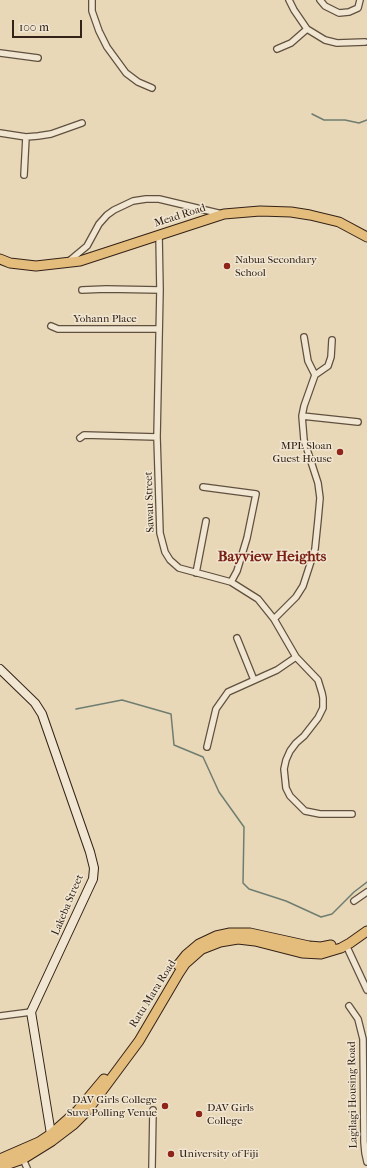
<!DOCTYPE html>
<html>
<head>
<meta charset="utf-8">
<style>
	body { margin:0 }
	#map { position:relative; width:367px; height:1168px; overflow:hidden; background:#e8d8b8; font-family:"IM FELL French Canon",serif }
	canvas { display:block }
	.scale { position:absolute; left:12px; top:20px; width:70px; height:18px; box-sizing:border-box; border:2px solid #332217; border-top:0; padding-left:5px; font-size:12px; line-height:14px; white-space:nowrap; color:#332217; -webkit-text-stroke:3px #f0e6d1; paint-order:stroke }
</style>
</head>
<body>
<div id="map">
<canvas width="367" height="1168"></canvas>
<div class="scale">100 m</div>
</div>
<script>
const g = document.querySelector('canvas').getContext('2d');
g.lineJoin = 'round';
function toPath(rows) {
  const path = new Path2D();
  for (const r of rows) {
    path.moveTo(r[0], r[1]);
    for (let i = 2; i < r.length; i += 2) path.lineTo(r[i], r[i + 1]);
  }
  return path;
}
function stroke(path, color, width, dash) {
  g.strokeStyle = color;
  g.lineWidth = width;
  g.lineCap = dash ? 'butt' : 'round';
  g.setLineDash(dash || []);
  g.stroke(path);
}
function label(font, color, halo, rows, align = 'center') {
  g.font = font + ' "IM FELL French Canon",serif';
  g.lineWidth = 3;
  g.setLineDash([]);
  g.textBaseline = 'middle';
  g.strokeStyle = halo;
  g.fillStyle = color;
  for (const [text, x, y, turn = 0] of rows) {
    g.save();
    g.translate(x, y);
    g.rotate((+turn || 0) * Math.PI / 180);
    g.textAlign = isNaN(turn) ? turn : align;
    if (halo) g.strokeText(text, 0, 0);
    g.fillText(text, 0, 0);
    g.restore();
  }
}
const stream = toPath([
	[312,114,324,120,345,120,359,123,367,120],
	[76,709,122,700,171,714,174,745,203,757,219,792,244,827,243,883,249,889,286,901,321,917,332,914,354,892,367,882]
]);
const minor = toPath([
	[92,0,92,11,99,31,107,47,126,73,138,82,152,88],
	[289,0,294,10,307,29,325,40,337,43,365,42],
	[320,0,325,6,339,13,349,12,358,8,360,0],
	[277,49,291,43,307,29],
	[0,53,38,58],
	[0,133,26,137,38,136,51,134,82,123],
	[24,175,26,137],
	[159,235,160,290,157,437,160,533,165,552,170,560,179,568,231,582,258,599,274,619,296,657,318,680,322,693,323,698,323,708,318,718,304,736,296,743,290,751,286,760,284,769,286,788,290,796,305,811,320,814,352,814],
	[69,261,87,246,99,224,107,215,114,210,133,201,146,199,159,199,222,214],
	[82,290,106,289,160,290],
	[51,326,58,329,159,329],
	[304,337,308,361,315,375],
	[302,416,358,422],
	[80,438,84,435,157,437],
	[203,487,256,494,247,538,237,571,231,582],
	[196,573,206,521],
	[274,619,296,597,303,586,315,549,318,520,320,498,318,483,304,440,302,416,304,406,315,375,328,366,331,357,332,340],
	[237,638,254,680],
	[207,747,216,709,228,692,277,670,296,657],
	[354,901,367,892],
	[346,945,367,990],
	[349,1006,358,1019,363,1039,364,1142,365,1153,367,1162],
	[0,1016,31,1012],
	[23,1159,27,1168],
	[152,1168,153,1110]
]);
const secondary = toPath([
	[0,669,35,703,42,714,90,852,94,868,93,879,31,1012,52,1140]
]);
const primary = toPath([
	[0,259,10,263,36,266,80,261,224,214,260,211,291,212,310,215,339,222,367,237]
]);
const trunk = toPath([
	[178,965,186,955,199,944,216,936,230,933,250,933,309,946,321,947,331,945],
	[0,1159,39,1142,51,1134,78,1110,104,1079],
	[0,1167,23,1159,52,1141,73,1125,87,1111,139,1041,179,973,185,964,202,949,220,942,238,939,255,941,302,953,321,954,341,948,350,943,367,931]
]);
const markers = [
	[227,266,4,"#8f2418"],
	[340,452,4,"#8f2418"],
	[165,1106,4,"#8f2418"],
	[199,1114,4,"#8f2418"],
	[171,1154,4,"#8f2418"]
];
const streetNames = [
	["Mead Road",180,216,-18],
	["Yohann Place",105,319],
	["Sawau Street",150,502,-92],
	["Lakeba Street",68,905,-67],
	["Ratu Mara Road",153,994,-58],
	["Lagilagi Housing Road",353,1095,-91]
];
const poiNames = [
	["Nabua Secondary",235,260],
	["School",235,273],
	["MPL Sloan",332,446,"right"],
	["Guest House",332,459,"right"],
	["DAV Girls College",157,1100,"right"],
	["Suva Polling Venue",157,1113,"right"],
	["DAV Girls",207,1108],
	["College",207,1121],
	["University of Fiji",179,1154]
];
const districtNames = [
	["Bayview Heights",272,557]
];
stroke(stream, '#6f7d70', 1.5);
stroke(minor, '#60503f', 8);
stroke(secondary, '#332217', 10);
stroke(primary, '#332217', 11);
stroke(trunk, '#332217', 11);
stroke(minor, '#f0e6d1', 5.5);
stroke(secondary, '#f0e6d1', 8);
stroke(primary, '#e4bc7c', 9);
stroke(trunk, '#e4bc7c', 9);
for (const [x, y, r, color] of markers) {
  const dot = new Path2D();
  dot.arc(x, y, r, 0, 2 * Math.PI);
  g.fillStyle = color;
  g.fill(dot);
  stroke(dot, '#f0e6d1', 1.5);
}
label('11px', '#332217', '#f0e6d1', streetNames);
label('11px', '#332217', '#f0e6d1', poiNames, 'left');
label('bold 15px', '#7a1f14', '#f0e6d1', districtNames);
</script>
</body>
</html>
